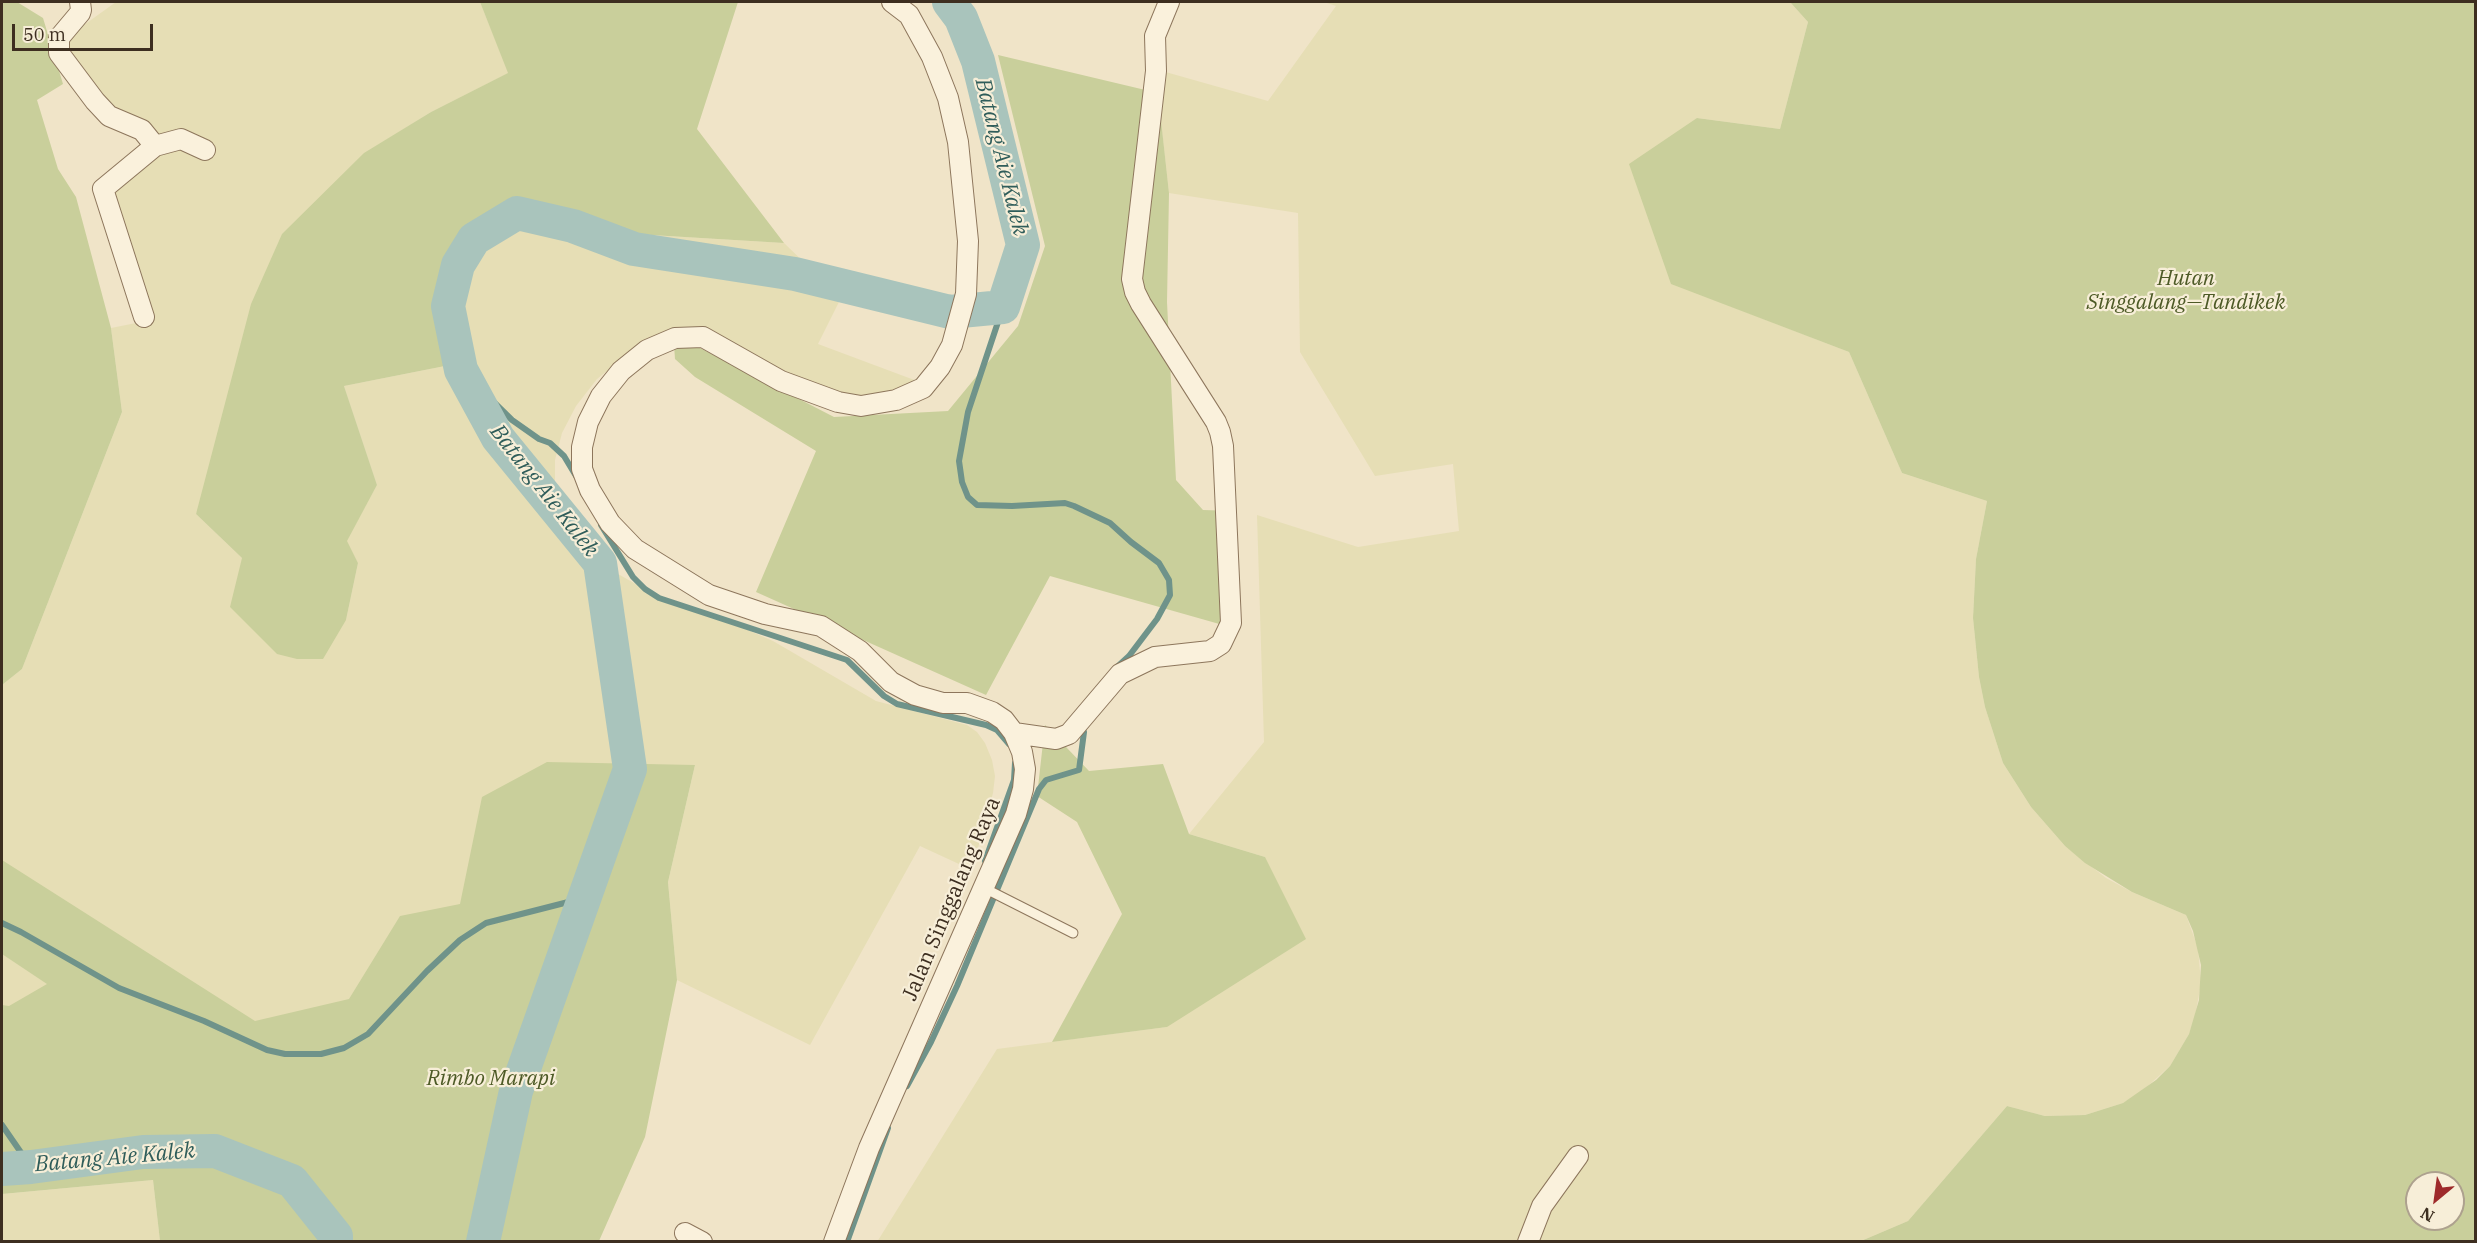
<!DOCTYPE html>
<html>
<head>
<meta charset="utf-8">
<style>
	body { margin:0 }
	#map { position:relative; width:2477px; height:1243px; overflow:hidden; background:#f0e4c8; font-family:"IBM Plex Serif",serif }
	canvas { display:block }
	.frame { position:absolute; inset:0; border:3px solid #3d2e20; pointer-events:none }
	.north { position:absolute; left:2405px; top:1171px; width:60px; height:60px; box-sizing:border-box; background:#f7eed8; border:2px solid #ada18e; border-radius:50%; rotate:209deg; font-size:16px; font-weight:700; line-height:24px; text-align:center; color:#3d2e20 }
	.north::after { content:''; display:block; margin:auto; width:21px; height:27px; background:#9e2a2b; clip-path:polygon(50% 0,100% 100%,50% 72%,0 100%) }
	.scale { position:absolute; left:12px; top:24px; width:141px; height:27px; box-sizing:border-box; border:3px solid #3d2e20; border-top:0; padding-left:8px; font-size:18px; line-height:21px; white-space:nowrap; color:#3d2e20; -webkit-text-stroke:4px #f7eed8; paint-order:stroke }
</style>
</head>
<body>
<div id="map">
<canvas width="2477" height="1243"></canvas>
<div class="frame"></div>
<div class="north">N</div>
<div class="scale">50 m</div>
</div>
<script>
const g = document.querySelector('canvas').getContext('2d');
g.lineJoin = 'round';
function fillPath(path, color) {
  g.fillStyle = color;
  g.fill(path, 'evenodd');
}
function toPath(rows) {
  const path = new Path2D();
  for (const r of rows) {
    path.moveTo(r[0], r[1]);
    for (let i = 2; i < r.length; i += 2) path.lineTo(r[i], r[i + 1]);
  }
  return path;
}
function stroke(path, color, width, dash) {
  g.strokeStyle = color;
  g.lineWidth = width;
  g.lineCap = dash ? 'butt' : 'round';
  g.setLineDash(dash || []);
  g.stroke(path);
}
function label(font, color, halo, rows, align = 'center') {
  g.font = font + ' "IBM Plex Serif",serif';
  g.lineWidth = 4.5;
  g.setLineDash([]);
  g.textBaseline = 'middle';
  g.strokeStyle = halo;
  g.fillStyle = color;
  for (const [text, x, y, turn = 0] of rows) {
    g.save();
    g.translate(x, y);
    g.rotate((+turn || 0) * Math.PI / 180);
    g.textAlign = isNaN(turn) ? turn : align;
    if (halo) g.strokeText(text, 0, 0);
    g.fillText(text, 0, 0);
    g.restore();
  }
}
const farmland = toPath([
	[116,2,480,2,509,73,431,112,364,154,196,514,242,558,346,620,358,563,346,541,377,485,344,386,450,365,443,333,442,317,446,285,459,255,469,241,480,229,507,210,618,233,784,243,841,298,818,344,917,381,893,392,861,397,841,394,785,373,691,329,624,357,597,379,576,406,562,433,555,460,555,485,564,508,585,542,611,570,648,591,727,621,773,641,876,701,967,725,977,732,985,743,992,760,995,776,993,793,972,870,920,846,810,1045,677,980,668,882,695,765,334,1209,2,1136,2,685,22,669,122,412,111,328,151,320,110,192,153,155,113,113,68,54,70,35],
	[1324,2,1790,2,1808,22,1780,129,1697,118,1671,283,1849,352,1902,473,1987,501,1976,559,1973,618,1979,677,1985,707,2003,763,2031,807,2065,846,2106,878,2132,892,2186,915,2198,948,2201,983,2195,1017,2189,1034,2170,1066,2140,1093,2123,1103,2085,1115,2045,1116,2007,1106,1908,1221,1861,1241,877,1242,997,1049,1167,1027,1265,857,1189,834,1264,742,1257,515,1358,547,1459,531,1453,464,1375,476,1300,352,1298,213,1169,193,1155,69,1268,101,1336,6],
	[153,1180,160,1241,2,1242,2,1194]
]);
const green = toPath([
	[2,2,17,2,43,18,63,84,37,100,58,169,76,197,111,328,122,412,22,669,2,685],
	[480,2,738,2,697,129,784,243,618,233,507,210,493,218,469,241,459,255,446,285,443,301,443,333,450,365,344,386,377,485,347,541,358,563,346,620,323,659,297,659,277,654,230,607,242,558,196,514,251,304,282,234,364,153,431,112,508,73],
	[1790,2,2475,2,2475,1241,1861,1241,1908,1221,2007,1106,2045,1116,2085,1115,2123,1103,2156,1080,2170,1066,2189,1034,2199,1000,2201,965,2193,931,2186,915,2132,892,2085,863,2065,846,2031,807,2003,763,1985,707,1979,677,1973,618,1976,559,1987,501,1902,473,1849,352,1671,284,1629,164,1697,118,1780,129,1808,22],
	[2417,1183,2453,1183,2453,1219,2417,1219],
	[998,55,1158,93,1169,193,1167,302,1176,480,1203,510,1235,511,1237,629,1050,576,986,695,756,592,816,451,695,377,675,359,674,345,698,347,834,417,948,411,1018,326,1045,246],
	[1045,725,1089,771,1163,764,1189,834,1265,857,1306,939,1167,1027,1052,1042,1122,914,1077,822,1037,796],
	[547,762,695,765,668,882,677,980,645,1137,599,1241,160,1241,153,1180,2,1194,2,1005,9,1006,47,984,2,954,2,860,255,1021,349,999,400,916,460,904,482,797]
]);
const stream = toPath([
	[1003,307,968,412,959,461,962,482,968,497,977,505,1012,506,1065,503,1074,506,1110,523,1131,542,1159,563,1169,580,1170,595,1157,619,1129,656,1117,667],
	[461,370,512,420,539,439,550,443,564,456,576,476],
	[601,525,633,577,645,589,659,598,847,660,884,696,897,704,986,725,997,730,1009,744],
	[985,861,1014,780,1015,763],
	[2,923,21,932,119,988,204,1021,267,1050,285,1054,321,1054,344,1048,368,1034,427,971,460,940,486,923,584,898],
	[907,1086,931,1042,957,986,1039,789,1046,780,1079,770,1084,732],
	[2,1125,31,1167],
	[847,1242,888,1128]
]);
const river = toPath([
	[2,1169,31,1167,143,1152,215,1151,292,1181,336,1236,336,1242],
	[483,1242,516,1091,630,769,600,563,498,438,461,370,448,306,458,265,474,239,517,213,573,226,634,249,795,274,950,312,1003,307,1023,245,978,61,961,18,949,2]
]);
const service = toPath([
	[984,888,1073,933]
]);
const minor = toPath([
	[80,2,81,10,80,13,59,38,59,53,95,101,109,116,142,130,155,146],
	[144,317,103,189,155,146,181,139,205,150],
	[1014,733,1056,739,1069,734,1120,674,1155,657,1210,651,1221,644,1231,623,1223,446,1220,432,1216,422,1141,304,1135,292,1132,279,1156,71,1155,36,1169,2],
	[685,1233,702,1242],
	[834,1242,869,1148,1016,814,1023,789,1025,769,1022,752,1014,733,1004,720,992,712,967,703,943,703,915,695,891,682,860,651,821,626,765,614,709,595,635,549,610,523,590,490,582,469,582,447,588,422,601,396,621,371,647,350,675,338,703,337,781,381,838,402,861,406,896,400,923,388,940,367,952,345,966,294,968,241,958,142,948,98,932,57,909,15,892,2],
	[1528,1242,1542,1206,1578,1156]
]);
const parkNames = [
	["Hutan",2186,279],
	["Singgalang—Tandikek",2186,303],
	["Rimbo Marapi",491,1079]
];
const streetNames = [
	["Jalan Singgalang Raya",952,899,-67]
];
const waterNames = [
	["Batang Aie Kalek",1001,157,76],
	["Batang Aie Kalek",544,491,52],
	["Batang Aie Kalek",115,1158,-5]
];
fillPath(farmland, '#e6deb5');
fillPath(green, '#c9cf9b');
stroke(stream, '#6f938a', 6);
stroke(river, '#a9c4bc', 34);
stroke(service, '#8d765c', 11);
stroke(minor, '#8d765c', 22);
stroke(service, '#faf1dc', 9);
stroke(minor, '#faf1dc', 20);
label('italic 21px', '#4d5a26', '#f7eed8', parkNames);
label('21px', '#3d2e20', '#f7eed8', streetNames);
label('italic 22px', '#2f5d5a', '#f7eed8', waterNames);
</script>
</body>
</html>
